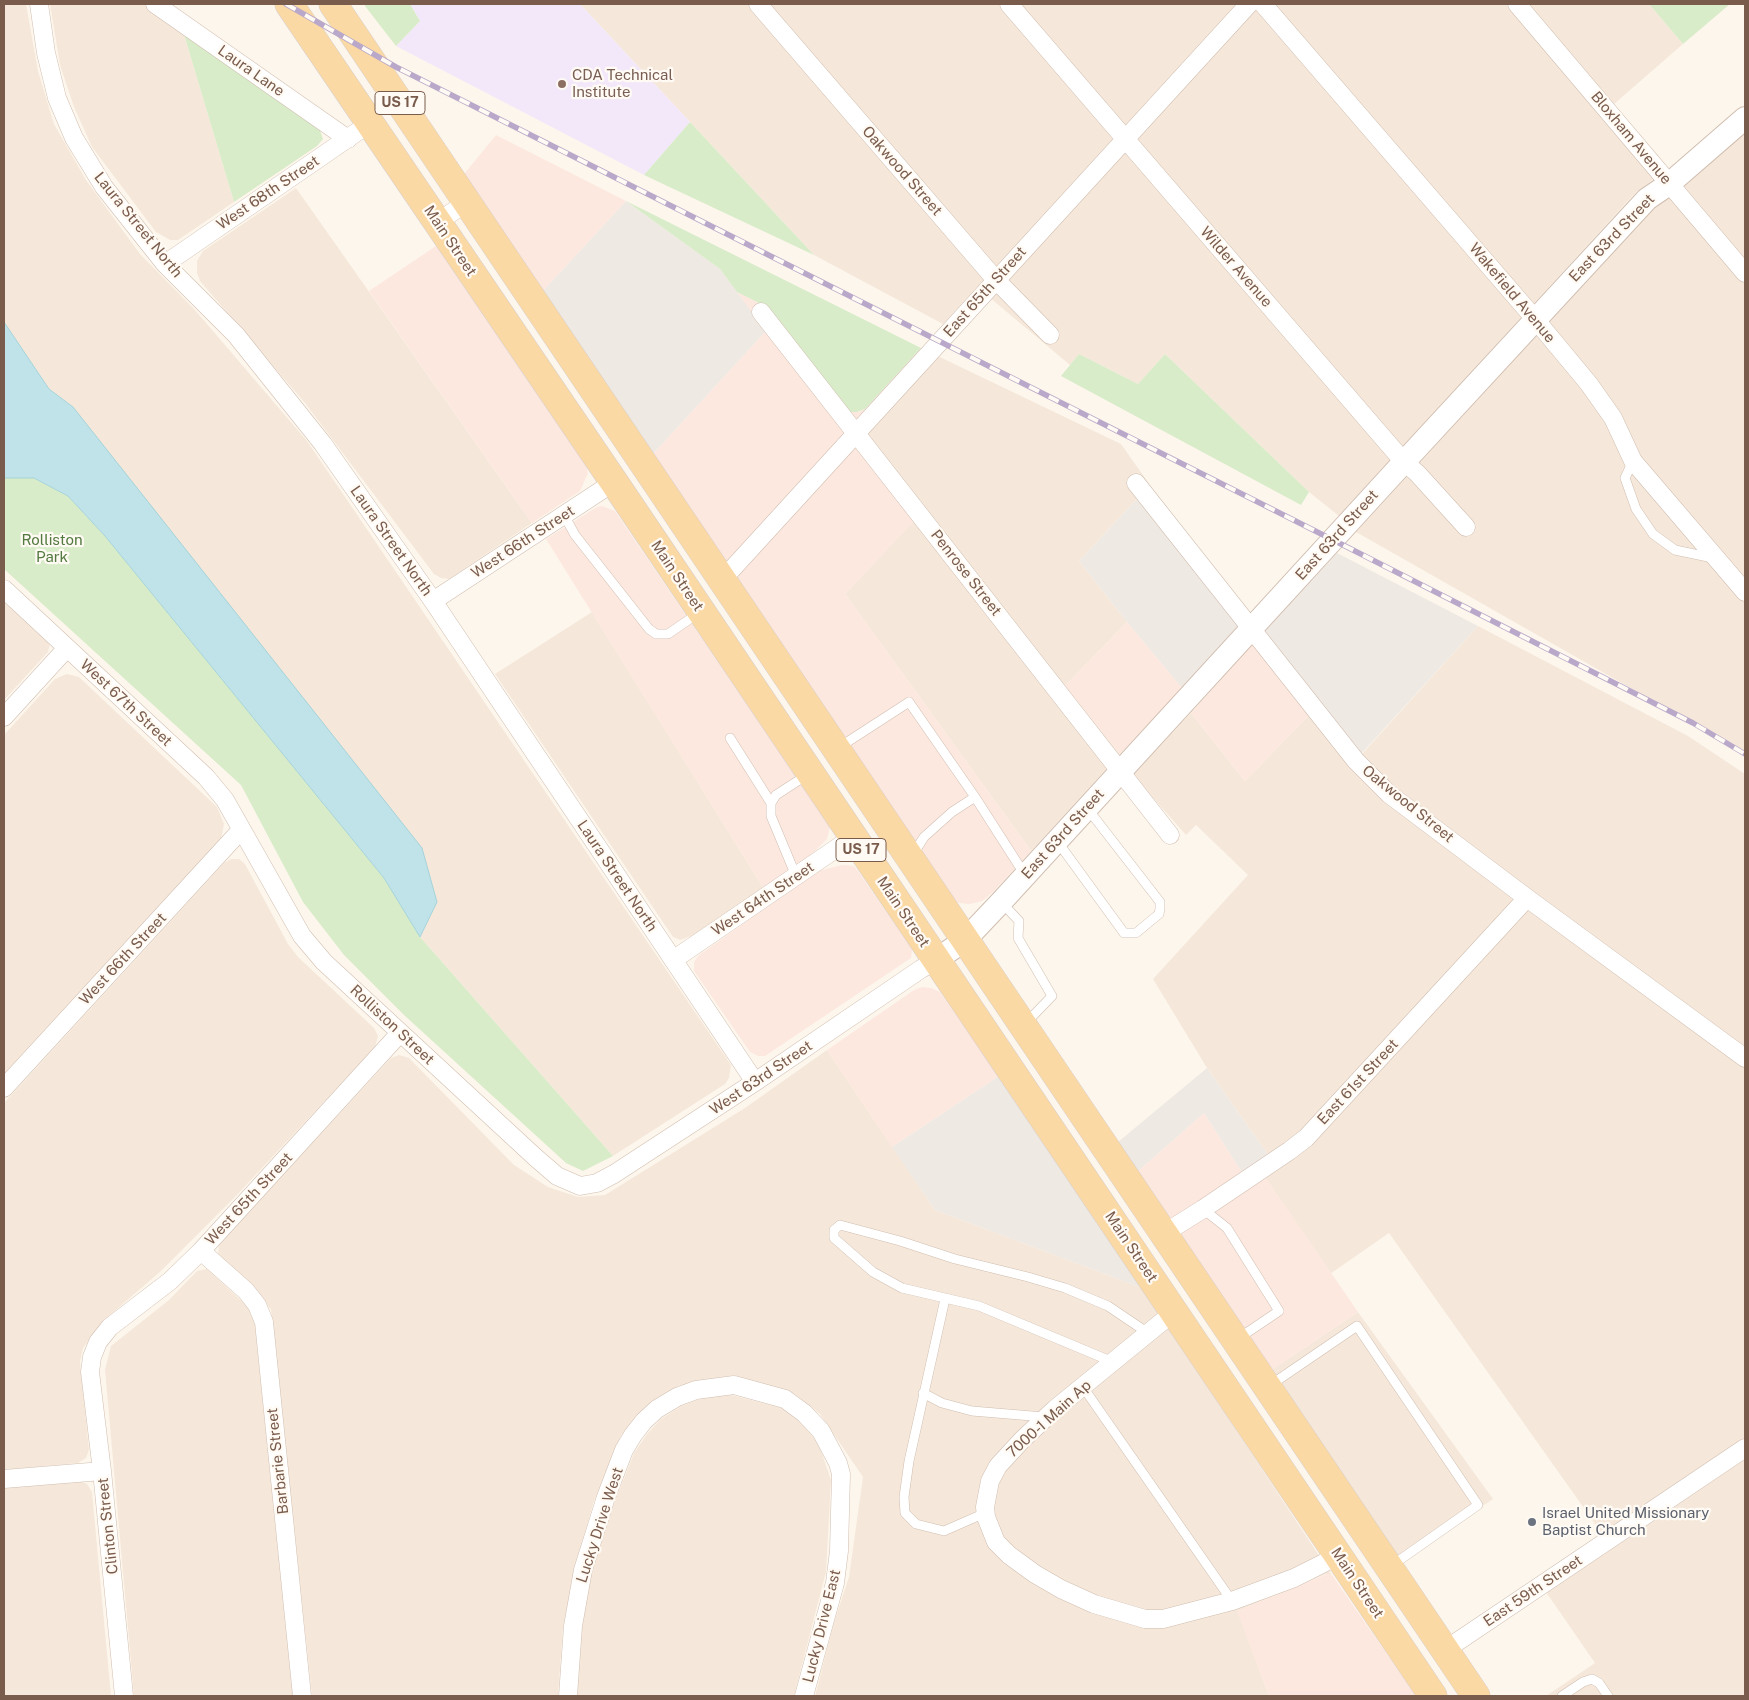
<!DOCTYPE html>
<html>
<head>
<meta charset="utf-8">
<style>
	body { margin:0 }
	#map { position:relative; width:1749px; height:1700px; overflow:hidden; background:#fdf6ec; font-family:"Public Sans",sans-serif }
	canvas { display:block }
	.frame { position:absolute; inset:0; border:5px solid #7a5c4d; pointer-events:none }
</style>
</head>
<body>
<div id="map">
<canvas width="1749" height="1700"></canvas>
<div class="frame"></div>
</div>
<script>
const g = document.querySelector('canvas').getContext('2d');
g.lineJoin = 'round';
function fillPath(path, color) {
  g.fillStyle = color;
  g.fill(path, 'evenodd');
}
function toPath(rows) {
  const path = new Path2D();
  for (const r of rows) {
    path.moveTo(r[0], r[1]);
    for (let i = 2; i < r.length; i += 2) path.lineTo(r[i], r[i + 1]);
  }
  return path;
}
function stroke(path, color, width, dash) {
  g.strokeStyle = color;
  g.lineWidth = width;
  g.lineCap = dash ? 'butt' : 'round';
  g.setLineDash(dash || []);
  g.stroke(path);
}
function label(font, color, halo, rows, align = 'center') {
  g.font = font + ' "Public Sans",sans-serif';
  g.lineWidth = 4.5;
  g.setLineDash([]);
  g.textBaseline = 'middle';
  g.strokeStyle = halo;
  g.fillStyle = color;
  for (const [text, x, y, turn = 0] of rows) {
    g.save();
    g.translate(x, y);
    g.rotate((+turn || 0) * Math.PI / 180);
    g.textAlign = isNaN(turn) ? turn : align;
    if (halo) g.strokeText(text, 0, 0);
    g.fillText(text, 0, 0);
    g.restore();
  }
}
const residential = toPath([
	[4,4,26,4,38,71,54,124,86,180,140,254,195,310,307,441,731,1065,729,1078,725,1084,613,1156,420,937,437,902,73,407,49,389,4,322],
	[50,4,144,4,183,31,234,202,178,240,170,240,156,232,92,147,74,107,60,65],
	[580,4,1649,4,1683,44,1614,104,1669,168,1636,192,1339,516,1309,492,1165,354,1138,384,1079,354,1070,365,977,287,943,324,814,255],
	[1745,133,1745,753,1356,532,1659,202],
	[296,188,532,523,449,579,441,578,434,574,305,403,200,281,197,273,197,261,203,251],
	[921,348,1121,444,1150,485,1079,561,1127,622,1065,686,1120,754,1031,851,845,594,913,521,855,448,874,426,865,409],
	[4,598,48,640,50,644,48,652,4,700],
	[592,612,764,889,694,935,680,940,673,937,495,674],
	[1478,626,1688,736,1745,774,1745,1696,1546,1696,1595,1663,1537,1579,1603,1535,1389,1233,1330,1274,1257,1165,1269,1156,1207,1068,1153,979,1248,875,1196,825,1186,835,1133,775,1191,713,1245,781,1321,703,1362,754],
	[67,674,79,677,217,807,224,824,221,839,4,1075,4,735,55,679],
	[231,859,239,859,245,864,288,944,298,957,374,1028,378,1036,375,1047,235,1197,161,1271,103,1321,83,1348,80,1362,89,1450,86,1458,78,1463,4,1470,4,1103,224,863],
	[827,1050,935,1210,1142,1288,1332,1575,1326,1574,1238,1611,1269,1696,815,1696,834,1622,849,1577,863,1477,820,1414,795,1394,734,1375,678,1386,647,1406,621,1435,593,1504,575,1568,563,1627,558,1696,312,1696,271,1310,259,1293,218,1254,219,1244,391,1058,399,1055,409,1058,514,1165,548,1187,578,1197,605,1195,745,1108],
	[207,1269,247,1306,254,1315,293,1696,134,1696,105,1370,111,1346,169,1300,197,1271],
	[1358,1312,1493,1499,1400,1562,1271,1370],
	[731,1395,782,1408,802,1423,819,1445,831,1480,826,1572,794,1696,577,1696,577,1666,582,1624,592,1571,613,1506,634,1453,647,1434,661,1419,681,1406,706,1397],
	[78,1480,87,1484,92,1492,111,1696,4,1696,4,1487]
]);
const commercial = toPath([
	[496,135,626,201,542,292,464,174],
	[436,246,586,466,588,473,580,491,532,523,369,291],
	[737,292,757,302,773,317,858,412,865,409,874,426,855,448,914,521,845,594,1031,851,993,892,982,901,970,904,959,903,953,898,653,454,765,332],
	[602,506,615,511,830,827,827,839,811,855,764,889,546,539,597,507],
	[1127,622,1182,688,1120,754,1065,686],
	[1264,631,1321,703,1245,781,1191,713],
	[842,865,854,866,858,871,912,949,911,958,765,1056,758,1056,750,1052,694,971,694,962,699,955,818,871],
	[922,987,931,988,940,992,999,1076,892,1147,827,1050,914,990],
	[1204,1113,1243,1174,1257,1165,1358,1312,1271,1370,1137,1172],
	[1327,1574,1332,1575,1416,1696,1269,1696,1237,1611]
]);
const industrial = toPath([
	[626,201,720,269,766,331,653,454,542,292],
	[1150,485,1249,614,1182,688,1127,622,1079,561],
	[1337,553,1478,626,1361,754,1264,631],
	[1207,1068,1269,1156,1243,1174,1204,1113,1137,1172,1118,1142],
	[999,1076,1142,1288,935,1210,892,1147]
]);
const education = toPath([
	[410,4,580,4,690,122,644,175,396,46,420,21]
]);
const green = toPath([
	[365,4,410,4,420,21,396,46,365,6],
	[1649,4,1730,4,1683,44],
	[183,31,318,124,323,139,317,146,234,202],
	[690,122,814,255,644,175],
	[626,201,921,348,865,409,857,412,850,412,773,317,757,302,737,292,720,269],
	[1079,354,1138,384,1165,354,1309,492,1301,505,1061,376],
	[4,478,34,478,68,496,105,536,384,878,420,937,613,1156,583,1171,566,1163,404,1015,344,955,303,902,241,785,4,569]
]);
const water = toPath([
	[4,322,49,389,73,407,422,848,437,902,420,937,384,878,105,536,68,496,34,478,4,478,4,322]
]);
const service = toPath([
	[1633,461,1625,478,1636,509,1653,534,1675,550,1713,558],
	[564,515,575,535,649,629,656,634,668,634,700,612],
	[730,738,771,803],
	[838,748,909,702,975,797,952,812,924,837,912,856],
	[975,797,1025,875],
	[1057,841,1124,933,1136,933,1159,914,1160,909,1160,902,1087,808],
	[796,876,771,816,771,803,776,795,807,775],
	[1002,903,1019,921,1018,938,1052,996,1025,1024],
	[1203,1209,1227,1228,1279,1311,1239,1338],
	[945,1299,909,1461,904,1497,905,1513,916,1524,944,1531,985,1513],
	[1113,1362,979,1306,902,1288,873,1272,834,1238,834,1230,840,1225,900,1241,955,1259,1028,1277,1065,1288,1108,1306,1148,1333],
	[1269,1386,1357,1326,1478,1505,1391,1566],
	[1083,1387,1232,1601],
	[923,1393,942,1403,972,1411,1044,1417],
	[1562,1696,1583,1682,1592,1679,1599,1683,1608,1696]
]);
const minor = toPath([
	[39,4,46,53,57,98,74,138,104,187,165,264,236,335,323,444,433,601,755,1082],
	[155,4,348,139],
	[758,4,996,280,1050,335],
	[1009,4,1404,462,1417,473,1466,527],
	[1263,4,1535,319,1589,384,1613,418,1633,461,1745,592],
	[1517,4,1745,273],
	[438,222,467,202],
	[165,264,370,123],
	[761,312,1170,835],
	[1136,483,1356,761,1389,794,1527,898,1745,1058],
	[722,580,1249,4],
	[4,589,206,777,225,800,302,936,324,962,535,1157,557,1176,580,1186,597,1183,614,1174,755,1082,921,969,936,960],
	[433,601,614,482],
	[4,717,66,649],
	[673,960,853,837],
	[4,1088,241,830],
	[1163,1234,1203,1209,1289,1151,1306,1138,1527,898],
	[201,1251,246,1291,257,1305,264,1322,302,1696],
	[1174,1312,1055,1409,1022,1440,998,1466,990,1481,985,1507,986,1517,996,1542,1009,1555,1035,1574,1061,1589,1094,1604,1145,1619,1163,1619,1232,1601,1294,1578,1322,1564,1338,1555],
	[4,1479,102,1471],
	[1445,1650,1745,1448],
	[124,1696,102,1471,90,1372,92,1357,98,1342,110,1327,170,1281,201,1251,400,1033],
	[568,1696,573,1626,583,1570,606,1497,624,1450,633,1435,644,1421,657,1409,677,1397,696,1390,734,1385,785,1399,804,1413,821,1431,838,1463,841,1474,839,1551,835,1583,804,1696]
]);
const tertiary = toPath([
	[936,960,965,940,1001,902,1404,462,1647,199,1669,184,1745,118]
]);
const primary = toPath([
	[289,4,614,482,1433,1696],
	[333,4,1476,1696]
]);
const rail = toPath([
	[286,4,396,67,1349,548,1693,723,1745,754]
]);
const markers = [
	[562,84,5,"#8d6e63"],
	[1532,1522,5,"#6b7280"]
];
const shields = [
	[400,103,50],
	[861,850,50]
];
const shieldNames = [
	["US 17",400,103],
	["US 17",861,850]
];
const streetNames = [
	["Laura Lane",251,71,35],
	["Bloxham Avenue",1631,138,50],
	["Oakwood Street",902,171,49],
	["West 68th Street",268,193,-34],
	["Laura Street North",138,225,51],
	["East 63rd Street",1612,238,-46],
	["Main Street",450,241,56],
	["Wilder Avenue",1236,267,49],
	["East 65th Street",985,292,-48],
	["Wakefield Avenue",1512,293,50],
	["East 63rd Street",1337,535,-48],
	["Laura Street North",391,541,55],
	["West 66th Street",523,542,-33],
	["Penrose Street",966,573,52],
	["Main Street",677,576,56],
	["West 67th Street",126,703,43],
	["Oakwood Street",1408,804,39],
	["East 63rd Street",1063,834,-48],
	["Laura Street North",617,876,56],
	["West 64th Street",763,899,-34],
	["Main Street",903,912,56],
	["West 66th Street",123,959,-47],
	["Rolliston Street",392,1025,43],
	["West 63rd Street",761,1078,-34],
	["East 61st Street",1358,1082,-47],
	["West 65th Street",249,1199,-47],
	["Main Street",1131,1247,56],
	["7000-1 Main Ap",1049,1419,-42],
	["Barbarie Street",278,1461,-96],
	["Lucky Drive West",600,1525,-72],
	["Clinton Street",108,1526,-96],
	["Main Street",1357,1583,56],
	["East 59th Street",1533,1591,-34],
	["Lucky Drive East",822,1626,-76]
];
const educationNames = [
	["CDA Technical",572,75],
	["Institute",572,92]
];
const parkNames = [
	["Rolliston",52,540],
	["Park",52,557]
];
const worshipNames = [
	["Israel United Missionary",1542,1513],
	["Baptist Church",1542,1530]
];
fillPath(residential, '#f5e8da');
fillPath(commercial, '#fde8e0');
fillPath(industrial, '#efe9e4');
fillPath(education, '#f3e8fa');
fillPath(green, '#d8ecc9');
fillPath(water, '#bfe3e8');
stroke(water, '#a5d3da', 1);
stroke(service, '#d1beb0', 10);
stroke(minor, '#d1beb0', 19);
stroke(tertiary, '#d1beb0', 24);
stroke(primary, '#dad1cd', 29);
stroke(service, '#fff', 9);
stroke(minor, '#fff', 18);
stroke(tertiary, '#fff', 22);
stroke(primary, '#fbd9a5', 28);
stroke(rail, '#b9a8c9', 5.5);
stroke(rail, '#fffaf3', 4, [11]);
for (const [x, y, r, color] of markers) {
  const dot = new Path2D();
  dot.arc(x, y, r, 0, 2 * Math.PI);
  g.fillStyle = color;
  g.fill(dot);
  stroke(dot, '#fffaf3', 2);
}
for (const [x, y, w] of shields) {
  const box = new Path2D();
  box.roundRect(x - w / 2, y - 11.5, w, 23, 4);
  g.fillStyle = '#fffaf3';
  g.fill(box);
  stroke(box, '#7a5c4d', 1);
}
label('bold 14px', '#7a5c4d', null, shieldNames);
label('15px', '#7a5c4d', '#fffaf3', streetNames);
label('15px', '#785e54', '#fffaf3', educationNames, 'left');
label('15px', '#537a41', '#fffaf3', parkNames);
label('15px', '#5b616d', '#fffaf3', worshipNames, 'left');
</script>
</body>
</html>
